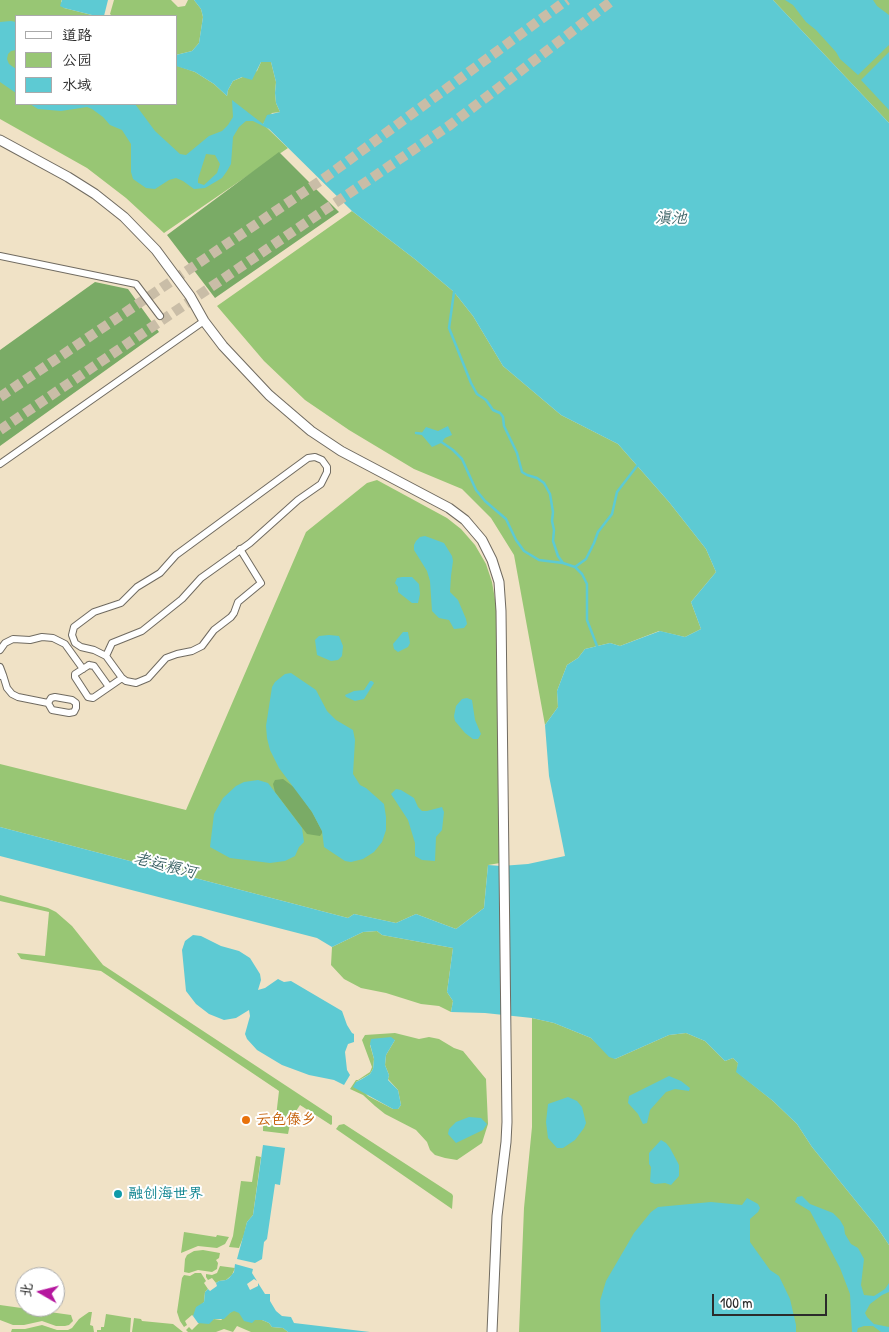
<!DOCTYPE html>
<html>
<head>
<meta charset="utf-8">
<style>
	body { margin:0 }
	#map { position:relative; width:889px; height:1332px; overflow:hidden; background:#f0e2c6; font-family:"Patrick Hand","LXGW WenKai TC",sans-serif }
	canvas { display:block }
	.legend { position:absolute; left:15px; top:15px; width:162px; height:90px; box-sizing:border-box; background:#fff; border:1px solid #aaa; margin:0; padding:6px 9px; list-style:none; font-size:15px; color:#2b2b2b }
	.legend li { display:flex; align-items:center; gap:10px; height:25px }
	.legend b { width:25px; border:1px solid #aaa }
	.north { position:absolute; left:15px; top:1267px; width:50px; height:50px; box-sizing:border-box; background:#fff; border:1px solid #aaa; border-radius:50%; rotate:278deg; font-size:14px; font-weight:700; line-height:20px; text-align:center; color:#2b2b2b }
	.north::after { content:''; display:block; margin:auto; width:18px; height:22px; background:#b5179e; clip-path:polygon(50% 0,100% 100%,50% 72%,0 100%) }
	.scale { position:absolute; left:712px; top:1294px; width:115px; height:22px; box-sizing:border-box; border:2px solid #2b2b2b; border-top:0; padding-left:6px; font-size:15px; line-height:18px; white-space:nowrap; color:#2b2b2b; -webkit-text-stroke:4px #fff; paint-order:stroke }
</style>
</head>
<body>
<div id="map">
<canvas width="889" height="1332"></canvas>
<ul class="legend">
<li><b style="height:6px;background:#fff"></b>道路</li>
<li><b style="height:14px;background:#98c674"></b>公园</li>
<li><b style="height:14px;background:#5dcad3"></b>水域</li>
</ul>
<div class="north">北</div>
<div class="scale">100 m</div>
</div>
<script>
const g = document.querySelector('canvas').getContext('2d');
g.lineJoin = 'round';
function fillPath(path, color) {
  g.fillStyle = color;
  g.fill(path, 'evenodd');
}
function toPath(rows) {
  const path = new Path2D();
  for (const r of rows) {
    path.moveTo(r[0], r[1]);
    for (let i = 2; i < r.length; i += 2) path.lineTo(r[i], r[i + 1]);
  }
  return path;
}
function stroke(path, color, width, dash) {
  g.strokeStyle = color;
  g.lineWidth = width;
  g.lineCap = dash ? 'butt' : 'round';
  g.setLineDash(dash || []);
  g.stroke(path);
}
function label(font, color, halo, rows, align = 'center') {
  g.font = font + ' "Patrick Hand","LXGW WenKai TC",sans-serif';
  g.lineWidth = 4;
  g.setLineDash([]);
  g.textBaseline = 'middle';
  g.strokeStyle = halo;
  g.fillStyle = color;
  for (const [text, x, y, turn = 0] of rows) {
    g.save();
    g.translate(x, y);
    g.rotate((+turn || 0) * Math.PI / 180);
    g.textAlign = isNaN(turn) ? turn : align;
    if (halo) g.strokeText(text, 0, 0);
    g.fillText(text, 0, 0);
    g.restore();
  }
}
const green = toPath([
	[0,0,62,0,61,1,64,8,96,16,16,16,16,104,176,104,176,66,178,66,195,72,214,84,227,96,228,90,233,81,257,71,261,62,271,62,276,82,275,93,276,103,280,112,272,113,263,124,288,148,164,233,126,198,87,168,0,119],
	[114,0,171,0,178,7,185,6,188,0,194,0,201,9,203,17,199,43,192,51,176,55,176,16,112,16,110,14],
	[773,0,889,0,889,123],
	[352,211,416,260,454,292,473,316,503,366,561,415,618,444,669,502,706,549,716,572,691,602,701,629,685,637,659,631,620,646,610,643,585,649,578,658,567,665,557,691,558,707,545,725,514,555,491,518,462,489,414,469,349,430,305,400,264,361,217,306],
	[377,480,447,518,461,529,475,545,486,564,492,582,497,611,500,863,488,865,484,908,456,929,416,914,396,923,354,914,348,918,0,827,0,764,186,810,306,532,367,483],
	[0,895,48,908,56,912,72,926,103,965,332,1116,332,1124,331,1125,300,1105,291,1119,288,1134,263,1131,263,1123,275,1125,279,1091,101,971,21,959,17,953,45,956,49,912,0,901],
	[377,931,382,935,453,948,447,992,453,1001,451,1012,439,1006,421,1004,386,993,361,988,344,979,331,965,332,947,363,932],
	[532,1018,554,1023,591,1038,615,1059,669,1035,686,1033,705,1041,725,1061,733,1058,738,1063,737,1072,773,1101,797,1124,812,1147,877,1227,889,1245,889,1332,519,1332,524,1208,532,1127],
	[395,1033,419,1039,429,1037,439,1039,454,1048,463,1051,486,1079,488,1124,482,1143,457,1160,445,1158,435,1155,430,1150,427,1142,416,1130,385,1114,375,1106,363,1095,350,1089,356,1080,358,1080,370,1072,372,1067,362,1040,365,1035],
	[395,1040,386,1055,385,1065,389,1075,388,1079,398,1090,401,1105,398,1109,393,1109,368,1096,356,1082,370,1074,373,1069,374,1059,370,1045],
	[344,1124,452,1194,453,1196,452,1209,336,1129,339,1125],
	[256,1156,261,1157,253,1215,247,1222,244,1235,239,1248,229,1247,233,1236,241,1181,252,1182],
	[184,1232,216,1237,217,1235,229,1237,225,1244,217,1248,198,1246,181,1253],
	[203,1250,220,1253,219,1258,216,1260,218,1263,217,1269,212,1272,198,1270,189,1273,184,1272,185,1259,187,1255,194,1251],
	[220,1266,235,1268,232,1275,226,1280,219,1281,216,1283,212,1278,208,1280,206,1277,206,1274,212,1275,217,1273],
	[195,1273,201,1273,206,1281,204,1283,208,1289,205,1292,204,1302,193,1316,192,1315,185,1321,187,1325,184,1327,180,1321,177,1312,182,1278,184,1275,190,1276],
	[0,1305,71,1315,73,1321,69,1325,65,1326,56,1326,42,1321,24,1325,13,1325,0,1320],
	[232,1311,237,1311,255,1320,262,1320,269,1323,272,1327,283,1328,288,1332,251,1332,237,1326,233,1332,224,1329,216,1332,188,1332,186,1330,189,1327,192,1330,200,1322,204,1323,214,1319,221,1320],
	[89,1312,92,1312,90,1325,93,1326,94,1332,11,1332,12,1329,25,1329,42,1325,57,1330,68,1330,72,1328,79,1319],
	[106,1314,131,1318,130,1332,97,1332,97,1330,101,1330,101,1327,104,1327],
	[134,1318,141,1319,142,1321,173,1324,183,1332,132,1332]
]);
const forest = toPath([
	[279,152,339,212,215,298,167,235],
	[95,282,128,289,159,332,0,446,0,350],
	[283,779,295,788,312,812,322,831,322,833,320,836,307,834,275,792,273,784,275,780]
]);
const water = toPath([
	[62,0,108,0,104,16,96,16,64,8,60,6],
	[194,0,773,0,889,123,889,1245,877,1227,812,1147,797,1124,773,1101,736,1072,738,1063,733,1058,725,1061,705,1041,686,1033,669,1035,615,1059,609,1057,591,1038,554,1023,532,1018,485,1013,451,1012,453,1001,447,992,453,948,382,935,377,931,363,932,332,947,317,938,0,856,0,827,348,918,354,914,396,923,416,914,456,929,484,908,488,865,501,866,528,864,565,856,549,776,545,725,558,707,557,691,567,665,578,658,585,649,610,643,620,646,660,631,685,637,701,629,691,602,716,572,706,549,669,502,618,444,561,415,503,366,473,316,454,292,416,260,352,211,269,129,253,121,246,121,239,127,233,137,231,164,227,171,222,178,205,188,194,189,183,181,176,178,169,180,155,189,146,188,133,179,131,172,131,144,122,130,110,125,103,117,92,109,87,107,61,111,38,109,30,104,135,104,155,131,180,154,186,155,209,136,222,131,228,125,233,117,232,100,263,124,267,115,280,112,276,103,275,93,276,82,271,62,261,62,252,80,242,77,233,81,228,90,227,96,214,84,195,72,176,66,176,55,192,51,199,43,203,17,201,9],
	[206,154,215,155,220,164,217,173,204,185,198,183,198,179],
	[785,0,873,0,877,6,889,15,889,45,858,75,840,59,836,52,816,30,806,22,793,5],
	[11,21,16,22,16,50,11,51,8,54,7,59,9,64,16,69,16,93,0,82,0,22],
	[889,52,889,110,861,80],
	[448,426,452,435,445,438,441,443,432,447,421,434,426,427,438,431],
	[425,536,444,543,452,556,453,561,451,576,450,592,458,600,466,619,467,624,464,628,454,629,449,620,439,618,432,611,430,581,427,571,414,550,414,545,416,541,420,537],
	[402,577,412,577,419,584,420,594,418,603,412,603,398,592,398,587,395,583,397,578],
	[403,632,408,632,410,643,408,647,398,652,394,649,393,644],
	[329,635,339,636,343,646,342,656,338,660,331,661,317,655,315,640,319,636],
	[291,673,316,690,327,711,336,720,353,730,355,740,353,774,360,785,366,788,384,804,386,817,386,830,382,842,374,852,363,859,351,862,345,861,324,847,322,831,312,812,279,768,270,750,267,738,266,726,272,687,275,682,285,674],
	[370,681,372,681,374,683,364,699,355,701,346,697,345,695,354,691,364,690],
	[467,698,472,700,475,720,481,734,478,739,473,739,465,733,455,721,454,716,456,706,462,699],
	[258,780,268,783,302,828,304,842,299,847,295,856,285,861,270,863,230,858,210,847,214,814,223,798,236,786,244,782],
	[396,789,401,790,414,798,418,807,422,811,427,811,442,807,444,812,442,830,436,837,435,861,422,860,415,856,415,843,408,820,391,794],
	[193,935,201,936,221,946,239,951,250,958,260,974,261,980,258,990,265,988,278,979,284,982,291,981,342,1011,347,1025,352,1033,354,1034,354,1042,348,1044,345,1052,347,1070,350,1075,344,1085,334,1080,309,1075,282,1065,257,1050,247,1039,245,1034,250,1016,249,1010,236,1018,224,1020,209,1014,196,1004,186,991,182,950,185,941],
	[391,1037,395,1040,386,1055,385,1065,389,1075,388,1080,398,1090,401,1105,398,1109,393,1109,353,1087,356,1082,362,1079,370,1074,373,1069,374,1059,370,1044,371,1039],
	[669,1076,681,1081,690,1088,689,1091,675,1089,666,1092,650,1110,647,1123,643,1124,638,1114,628,1103,629,1096],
	[568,1097,577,1101,582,1107,586,1123,584,1128,575,1140,563,1148,557,1148,548,1138,546,1122,548,1104],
	[469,1117,481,1118,487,1124,483,1130,456,1143,448,1134,449,1129,456,1122],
	[661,1140,666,1143,670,1148,679,1165,679,1176,671,1185,665,1183,655,1184,650,1182,651,1167,649,1164,649,1153],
	[263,1145,285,1148,280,1185,275,1184,267,1239,264,1242,262,1259,255,1263,237,1259,247,1222,253,1215],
	[802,1196,810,1204,833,1213,840,1220,844,1227,845,1234,851,1244,858,1248,864,1259,861,1285,864,1295,874,1296,885,1289,889,1283,889,1292,882,1295,870,1304,865,1313,867,1317,874,1324,889,1327,889,1332,881,1332,873,1326,864,1326,858,1328,857,1332,852,1332,850,1294,840,1268,810,1211,795,1202,797,1197],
	[747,1198,758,1204,760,1208,758,1212,750,1219,750,1242,770,1270,779,1276,790,1299,796,1325,796,1332,601,1332,600,1301,606,1281,634,1233,651,1212,658,1207,711,1202,742,1205],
	[235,1264,253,1269,252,1273,257,1281,254,1279,247,1284,250,1290,258,1286,258,1283,265,1294,270,1294,270,1301,276,1311,282,1316,291,1317,294,1323,370,1332,288,1332,283,1328,272,1327,269,1323,262,1320,255,1320,252,1323,244,1321,239,1313,234,1311,230,1313,224,1319,214,1319,209,1324,198,1323,193,1316,196,1307,204,1302,205,1292,208,1289,210,1291,217,1286,216,1283,219,1281,226,1280,229,1278,234,1272]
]);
const stream = toPath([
	[454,292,449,328,471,383,477,394,486,400,493,410,500,413,503,417,504,426,517,453,522,472,527,475,537,478,544,483,550,494,553,512,552,521,554,530,553,541,558,556,563,563],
	[416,433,424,434],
	[440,441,453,450,462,459,476,490,485,501,506,519,516,540,524,551,539,560,563,563,575,567,582,574,587,584,587,620,597,646],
	[575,567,586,559,594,543,598,532,612,514,617,492,637,466]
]);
const primaryTunnel = toPath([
	[0,397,326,177,567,0],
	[0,430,450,125,613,0]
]);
const street = toPath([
	[0,256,136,284,160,316],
	[0,464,204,321],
	[0,650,5,643,13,639,30,640,42,637,53,638,65,644,83,669],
	[106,656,112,643,142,631,182,599,201,578,250,543,298,500,321,484,327,472,327,467,322,460,315,457,308,458,176,555,160,573,137,587,121,603,94,612,74,627,72,635,75,643,81,647,94,650,106,656,122,678],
	[89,665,94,666,109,687,93,698,88,697,75,677,75,674,89,665],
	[0,667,3,675],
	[0,676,3,675,7,688,12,694,18,697,48,703,52,710,69,713,74,712,76,708,76,703,72,700,55,697,51,698,48,703],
	[109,687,122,678,126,681,136,683,148,678,166,658,177,654,192,651,202,646,214,630,231,617,234,613,238,602,261,583,240,549]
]);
const secondary = toPath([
	[0,140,68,177,95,194,124,217,156,250,190,296,204,321,223,346,269,395,311,431,341,451,449,508,465,520,482,540,492,560,499,582,501,611,507,1122,506,1142,497,1216,492,1332]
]);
const markers = [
	[246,1120,5,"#e8710a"],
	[118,1194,5,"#0f9aa8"]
];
const foodNames = [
	["云色傣乡",256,1120]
];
const cultureNames = [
	["融创海世界",128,1194]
];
const waterNames = [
	["滇池",671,219],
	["老运粮河",165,866,14]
];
fillPath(green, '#98c674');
fillPath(forest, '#7aab66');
fillPath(water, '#5dcad3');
stroke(stream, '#5dcad3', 2.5);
stroke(primaryTunnel, '#c9bda7', 10, [10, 5]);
stroke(street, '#706b61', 8);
stroke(secondary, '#706b61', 11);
stroke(street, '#fff', 6);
stroke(secondary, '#fff', 9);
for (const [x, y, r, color] of markers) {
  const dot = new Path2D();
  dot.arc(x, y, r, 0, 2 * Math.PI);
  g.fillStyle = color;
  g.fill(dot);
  stroke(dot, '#fff', 2);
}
label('15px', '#c56008', '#fff', foodNames, 'left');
label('15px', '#0d838f', '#fff', cultureNames, 'left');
label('italic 16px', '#3c6366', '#fff', waterNames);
</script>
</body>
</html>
